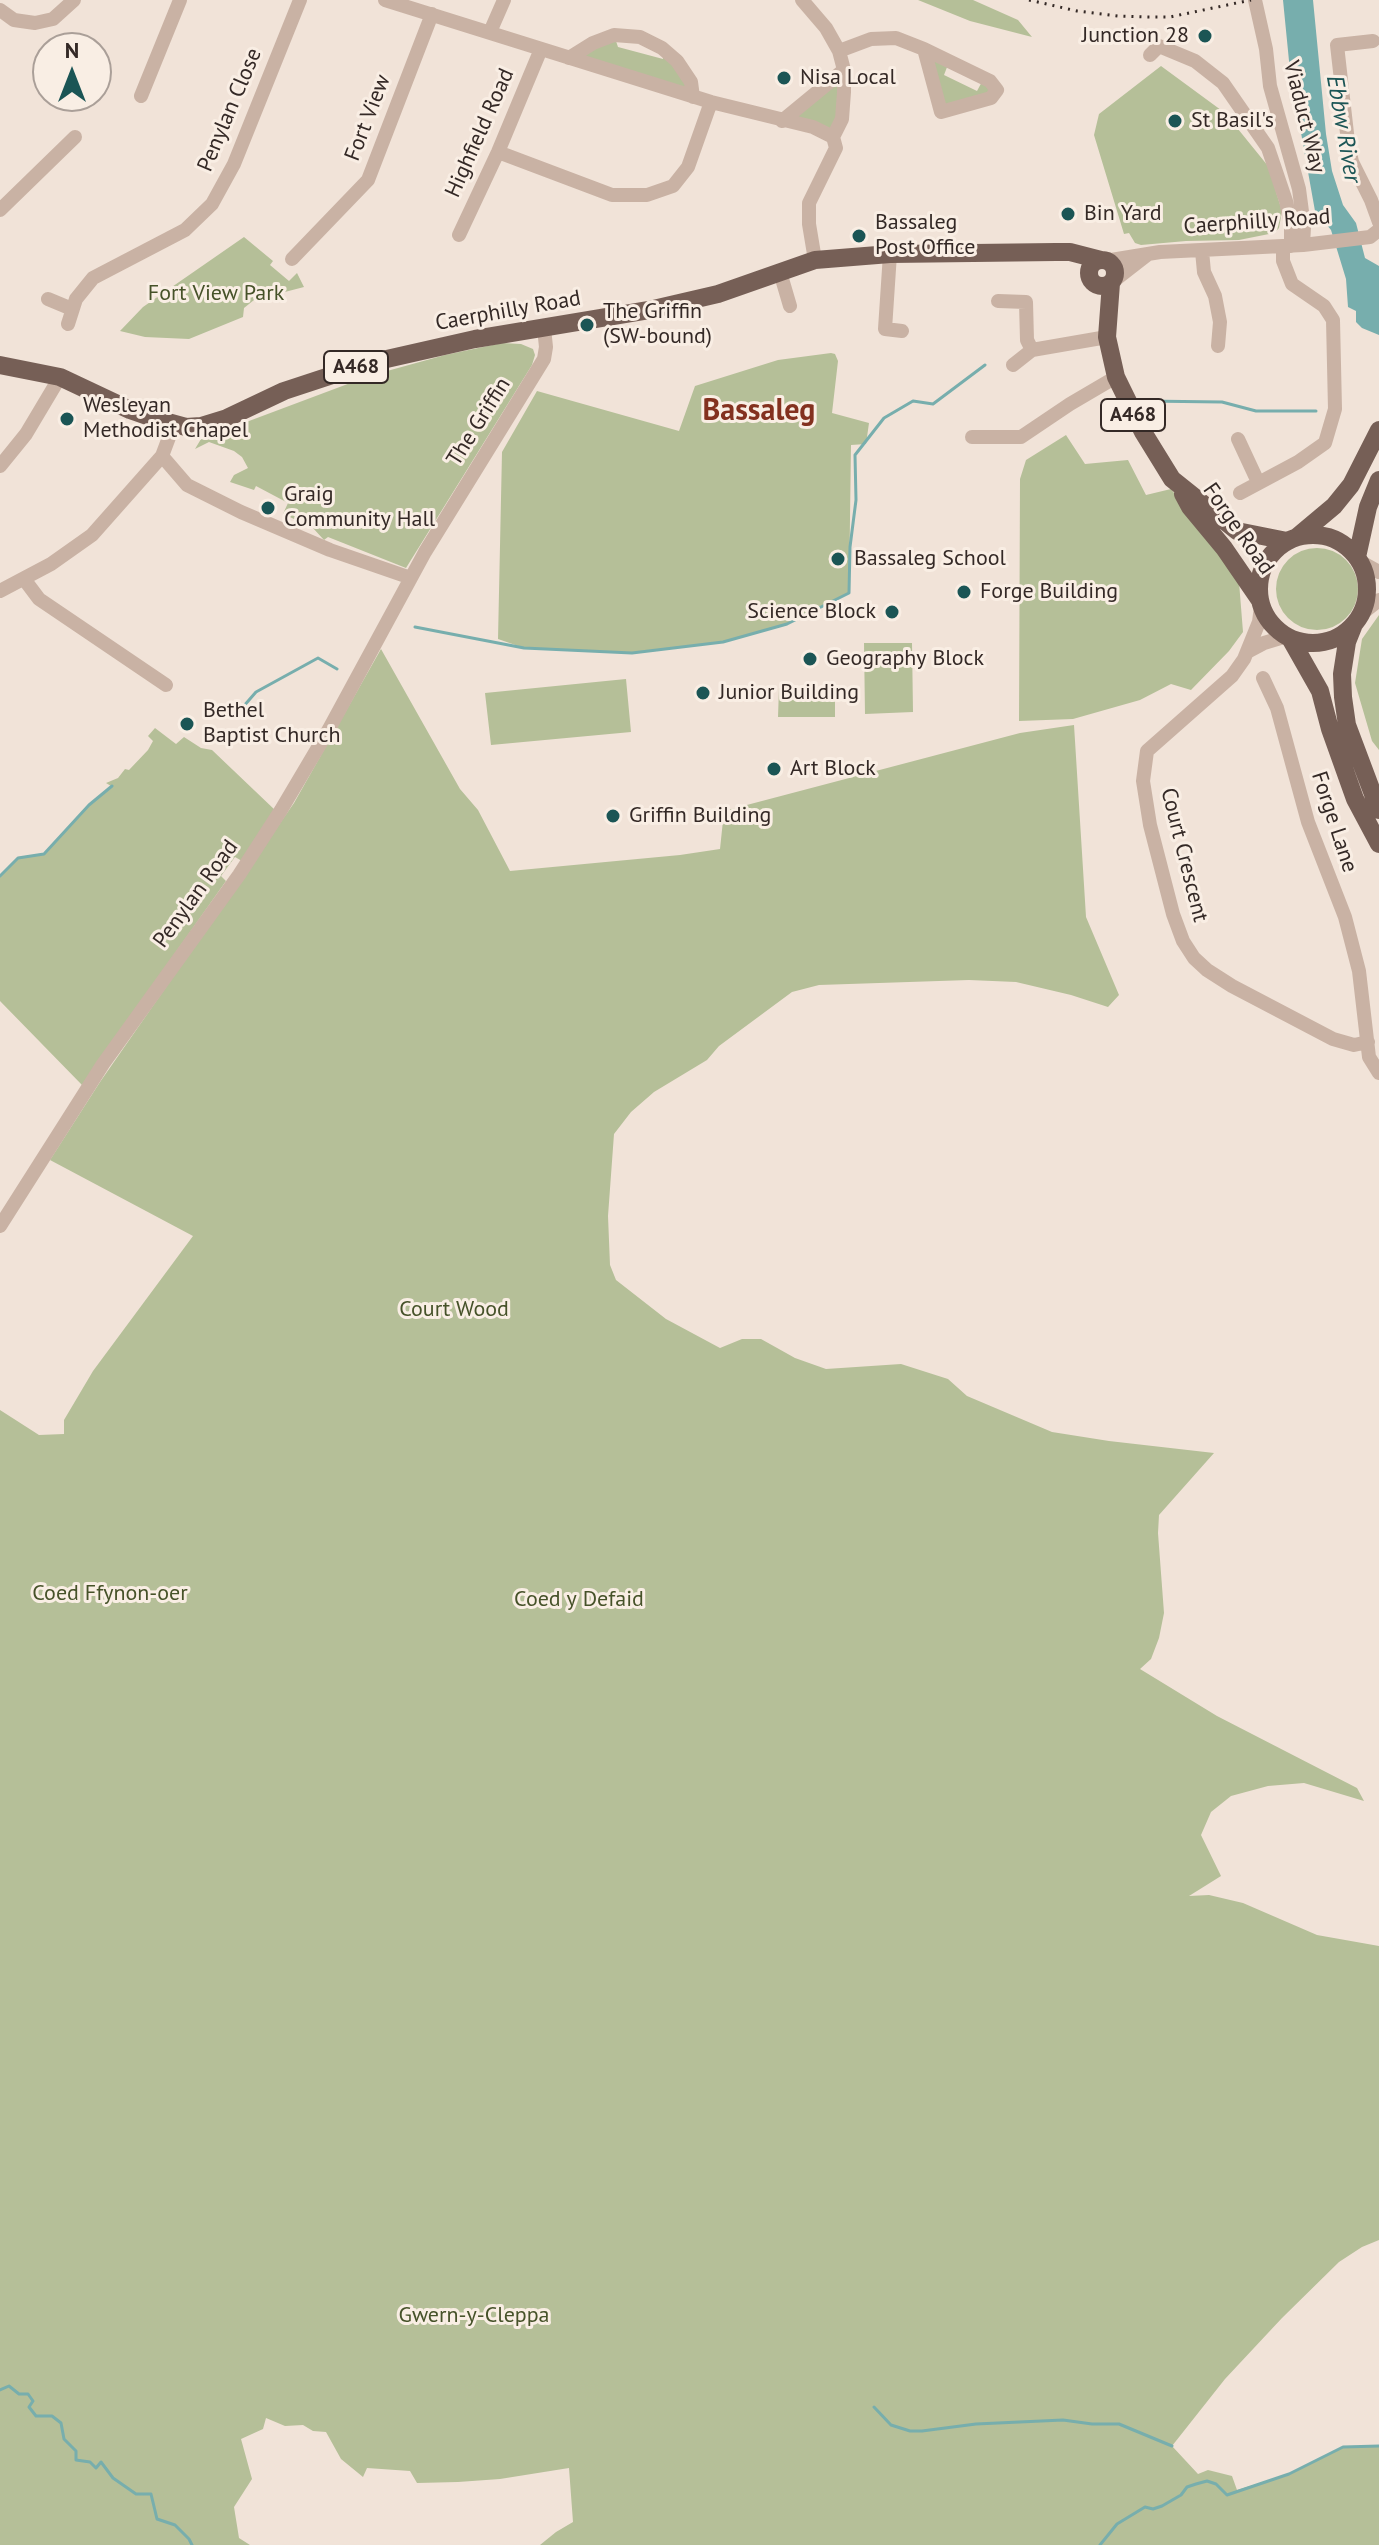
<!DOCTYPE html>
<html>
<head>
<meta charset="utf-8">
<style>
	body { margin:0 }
	#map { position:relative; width:1379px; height:2545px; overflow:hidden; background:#f1e3d8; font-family:"PT Sans",sans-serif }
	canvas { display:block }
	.north { position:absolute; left:32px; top:32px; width:80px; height:80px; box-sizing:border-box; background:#f9eee4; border:2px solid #aa9f98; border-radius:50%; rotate:0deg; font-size:22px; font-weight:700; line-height:32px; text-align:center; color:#342926 }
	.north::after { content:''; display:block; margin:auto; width:28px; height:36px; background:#1b5555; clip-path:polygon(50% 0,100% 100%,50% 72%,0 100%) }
</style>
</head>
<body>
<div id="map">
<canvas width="1379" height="2545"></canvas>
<div class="north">N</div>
</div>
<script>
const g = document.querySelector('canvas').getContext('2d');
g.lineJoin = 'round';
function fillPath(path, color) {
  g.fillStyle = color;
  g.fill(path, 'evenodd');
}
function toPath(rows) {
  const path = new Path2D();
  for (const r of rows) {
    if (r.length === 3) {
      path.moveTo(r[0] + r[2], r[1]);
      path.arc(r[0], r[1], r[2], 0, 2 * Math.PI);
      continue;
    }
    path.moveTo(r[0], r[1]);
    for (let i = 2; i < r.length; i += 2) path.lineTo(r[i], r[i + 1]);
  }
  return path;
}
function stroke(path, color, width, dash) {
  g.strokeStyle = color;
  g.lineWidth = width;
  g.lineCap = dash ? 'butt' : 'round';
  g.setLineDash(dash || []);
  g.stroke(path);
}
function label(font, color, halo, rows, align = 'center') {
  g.font = font + ' "PT Sans",sans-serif';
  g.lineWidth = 6;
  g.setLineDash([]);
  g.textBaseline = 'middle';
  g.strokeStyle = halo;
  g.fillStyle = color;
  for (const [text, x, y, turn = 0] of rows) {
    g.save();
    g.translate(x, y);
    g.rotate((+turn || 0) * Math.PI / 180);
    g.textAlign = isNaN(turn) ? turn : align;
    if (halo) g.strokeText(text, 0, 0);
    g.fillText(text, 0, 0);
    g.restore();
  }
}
const green = toPath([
	[918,0,973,0,1018,20,1032,37,970,21],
	[614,35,618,47,663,59,662,48,693,97,569,58],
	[924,49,949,62,944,75,977,91,984,78,997,90,941,112],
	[1161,66,1225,113,1268,166,1282,211,1279,228,1274,233,1239,240,1186,241,1141,245,1135,243,1129,233,1124,234,1094,135,1099,114],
	[844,70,833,137,782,121],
	[244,237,273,261,270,265,289,281,297,273,304,287,254,300,244,308,243,317,189,339,145,337,120,331,143,307],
	[502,343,521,344,533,349,535,355,532,365,406,568,328,537,324,540,312,527,283,514,288,503,256,486,254,490,230,482,234,475,248,468,242,457,234,451,209,442,195,449,201,439,369,376,445,355],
	[831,353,835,354,838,361,832,413,869,423,866,444,851,445,849,593,787,624,723,642,632,653,524,648,498,639,502,452,537,391,679,431,695,386,778,360],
	[1066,435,1085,464,1128,460,1146,495,1171,489,1210,539,1239,582,1243,632,1229,651,1191,690,1171,684,1140,700,1073,719,1019,721,1020,479,1026,460],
	[1317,589,41],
	[1379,615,1379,750,1372,741,1355,683,1362,639],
	[864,643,912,643,913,712,865,714],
	[381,649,460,789,478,810,510,871,680,855,720,849,724,811,1020,733,1074,725,1086,917,1119,995,1108,1007,1071,995,1016,982,969,980,819,985,792,992,719,1046,707,1060,654,1092,631,1112,614,1134,608,1216,610,1265,616,1280,666,1319,720,1348,742,1339,761,1339,795,1358,826,1369,901,1364,948,1379,967,1396,1052,1432,1109,1441,1214,1453,1159,1515,1158,1533,1164,1613,1159,1638,1151,1659,1140,1669,1217,1716,1357,1788,1364,1801,1304,1783,1268,1786,1231,1796,1211,1812,1201,1835,1221,1876,1189,1896,1209,1895,1243,1903,1317,1935,1379,1946,1379,2240,1362,2247,1339,2262,1282,2318,1225,2379,1172,2446,1198,2474,1208,2470,1232,2476,1237,2490,1289,2474,1343,2447,1379,2446,1379,2545,540,2545,556,2532,573,2522,569,2468,500,2479,458,2482,417,2483,410,2471,367,2468,363,2477,341,2459,326,2432,313,2431,303,2425,285,2426,266,2418,263,2429,241,2439,252,2479,234,2507,239,2538,250,2545,0,2545,0,1410,39,1435,64,1434,64,1420,93,1371,193,1236,50,1160,100,1082,294,803],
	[626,679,631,732,491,745,485,693],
	[835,687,835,717,778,717,779,688],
	[155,728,176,744,184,737,201,748,212,750,276,811,242,861,235,857,221,876,226,881,82,1085,0,1001,0,876,18,858,45,854,89,805,111,786,106,783,118,778,125,769,129,770,148,750,153,741,148,736]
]);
const water = toPath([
	[1283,0,1313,0,1326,134,1332,171,1343,205,1356,223,1365,258,1379,266,1379,335,1362,328,1356,322,1356,311,1348,307,1346,279,1331,230,1315,211,1290,71]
]);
const stream = toPath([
	[1144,401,1222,402,1256,411,1316,411],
	[415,627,524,648,632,653,723,642,787,624,849,593,850,547,856,500,855,455,884,418,913,401,933,404,985,365],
	[236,715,256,692,318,658,337,669],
	[0,876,18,858,44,854,89,805,112,786],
	[0,2390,9,2386,19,2394,28,2394,33,2401,29,2407,36,2416,52,2416,61,2423,64,2439,76,2451,76,2460,90,2462,96,2468,101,2462,113,2478,136,2494,151,2494,157,2519,175,2525,189,2539,192,2545],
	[874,2407,891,2425,910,2431,922,2431,976,2424,1063,2420,1092,2424,1119,2424,1172,2446],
	[1100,2545,1117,2524,1145,2507,1153,2509,1162,2506,1181,2495,1187,2487,1196,2484,1207,2481,1216,2484,1227,2495,1289,2474,1343,2447,1379,2446]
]);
const minor = toPath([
	[385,0,711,102,813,127,833,137],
	[802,0,826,28,839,51,844,70,844,92,842,119,833,137],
	[1255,0,1266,49,1270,86,1299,189,1304,227,1303,245],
	[0,10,14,20,35,23,53,19,74,0],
	[490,32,504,0],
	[1373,41,1337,45,1348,142,1352,162,1371,200,1379,222],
	[839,51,871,39,896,38,924,49,941,112,991,98,997,90,990,81,924,49],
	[1150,55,1159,46,1195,61,1223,83,1268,148,1286,201,1291,225,1291,246],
	[569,58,593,43,614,35,640,37,662,48,677,61,691,82,693,97],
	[141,96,180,0],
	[782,121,844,70],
	[498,152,612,195,647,195,673,186,688,167,711,102],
	[0,210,75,137],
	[459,235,498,152,541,49],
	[1202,251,1204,272,1215,296,1220,322,1218,346],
	[890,254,885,329,902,331],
	[292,259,368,180,432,14],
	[815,260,809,224,809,203,836,148,833,137],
	[1105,261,1160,252,1303,245,1370,237,1379,230],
	[780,272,790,306],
	[1111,283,1147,255],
	[48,299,72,309],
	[998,301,1026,302,1027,340,1032,350],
	[68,324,76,299,93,278,185,230,212,204,234,164,300,0],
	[1013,365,1032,350,1107,337],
	[972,437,1021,437,1070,404,1116,377],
	[1238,439,1258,482],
	[162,456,187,485,241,512,330,550,411,578],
	[0,466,26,434,60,377],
	[1240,493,1298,462,1325,443,1335,409,1333,320,1324,306,1292,284,1283,261,1283,247],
	[1359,561,1379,572],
	[24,579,39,599,166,685],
	[0,591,51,564,92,535,162,456,174,424],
	[1261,606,1259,622,1244,659,1232,676,1147,751,1143,781,1150,825,1173,914,1183,941,1194,958,1207,970,1232,986,1333,1039,1354,1045,1368,1042],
	[1360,615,1379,600],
	[1247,652,1264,643,1287,636],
	[1263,678,1277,708,1308,822,1345,917,1359,971,1369,1057,1379,1073],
	[0,1226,103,1064,239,875,281,810,329,729,425,552,544,359,546,347,544,328]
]);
const major = toPath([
	[1102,273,13],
	[1111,283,1107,337,1116,377,1143,432,1172,479,1237,531,1287,541],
	[0,365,60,377,130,410,153,418,186,427,201,426,227,418,284,391,369,363,475,339,649,310,718,294,815,260,890,254,1056,252,1070,252,1101,260],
	[1183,494,1190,507,1224,548,1259,599],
	[1313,589,54],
	[1297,537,1334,506,1351,485,1379,430],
	[1357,557,1368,507,1379,480],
	[1353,627,1347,642,1342,674,1343,697,1347,725,1379,810],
	[1290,638,1320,691,1330,729,1355,799,1379,844]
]);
const rail = toPath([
	[1029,0,1077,11,1118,16,1148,17,1170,17,1251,0]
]);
const markers = [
	[1205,36,8,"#1b5555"],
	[784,78,8,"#1b5555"],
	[1175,121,8,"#1b5555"],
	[1068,214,8,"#1b5555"],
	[859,236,8,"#1b5555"],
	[587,325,8,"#1b5555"],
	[67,419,8,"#1b5555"],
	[268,508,8,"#1b5555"],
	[838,559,8,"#1b5555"],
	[964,592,8,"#1b5555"],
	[892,612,8,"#1b5555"],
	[810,659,8,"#1b5555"],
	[703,693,8,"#1b5555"],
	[187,724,8,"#1b5555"],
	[774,769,8,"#1b5555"],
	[613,816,8,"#1b5555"]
];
const shields = [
	[356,367,64],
	[1133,415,64]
];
const shieldNames = [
	["A468",356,367],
	["A468",1133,415]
];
const poiNames = [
	["Junction 28",1189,36,"right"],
	["Nisa Local",800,78],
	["St Basil's",1191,121],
	["Bin Yard",1084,214],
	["Bassaleg",875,223],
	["Post Office",875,248],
	["The Griffin",603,312],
	["(SW-bound)",603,337],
	["Wesleyan",83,406],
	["Methodist Chapel",83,431],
	["Graig",284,495],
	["Community Hall",284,520],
	["Bassaleg School",854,559],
	["Forge Building",980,592],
	["Science Block",876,612,"right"],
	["Geography Block",826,659],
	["Junior Building",719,693],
	["Bethel",203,711],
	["Baptist Church",203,736],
	["Art Block",790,769],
	["Griffin Building",629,816]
];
const streetNames = [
	["Penylan Close",230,110,-67],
	["Viaduct Way",1304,117,76],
	["Fort View",368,118,-69],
	["Highfield Road",480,133,-66],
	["Caerphilly Road",1257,222,-4],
	["Caerphilly Road",508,311,-10],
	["The Griffin",479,422,-58],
	["Forge Road",1238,529,55],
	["Forge Lane",1334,822,72],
	["Court Crescent",1184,855,76],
	["Penylan Road",196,894,-54]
];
const parkNames = [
	["Fort View Park",216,294],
	["Court Wood",454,1310],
	["Coed Ffynon-oer",110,1594],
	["Coed y Defaid",579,1600],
	["Gwern-y-Cleppa",474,2316]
];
const waterNames = [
	["Ebbw River",1343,129,80]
];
const districtNames = [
	["Bassaleg",759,411]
];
fillPath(green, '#b5bf98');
fillPath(water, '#77aead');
stroke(stream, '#77aead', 3);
stroke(minor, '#c9b2a4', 14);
stroke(major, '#765f56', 18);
stroke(rail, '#342926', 3, [2, 6]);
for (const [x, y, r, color] of markers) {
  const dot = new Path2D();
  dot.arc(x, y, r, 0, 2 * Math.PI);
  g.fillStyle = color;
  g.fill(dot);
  stroke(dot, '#f9eee4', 3);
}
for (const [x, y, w] of shields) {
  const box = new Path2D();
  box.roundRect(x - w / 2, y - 16, w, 32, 6);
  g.fillStyle = '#f9eee4';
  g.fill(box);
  stroke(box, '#342926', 2);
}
label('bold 20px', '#342926', null, shieldNames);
label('22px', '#342926', '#f9eee4', poiNames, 'left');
label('22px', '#342926', '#f9eee4', streetNames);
label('22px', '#465229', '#f9eee4', parkNames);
label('italic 24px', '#1b5555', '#f9eee4', waterNames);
label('bold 30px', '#83311f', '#f9eee4', districtNames);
</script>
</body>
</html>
